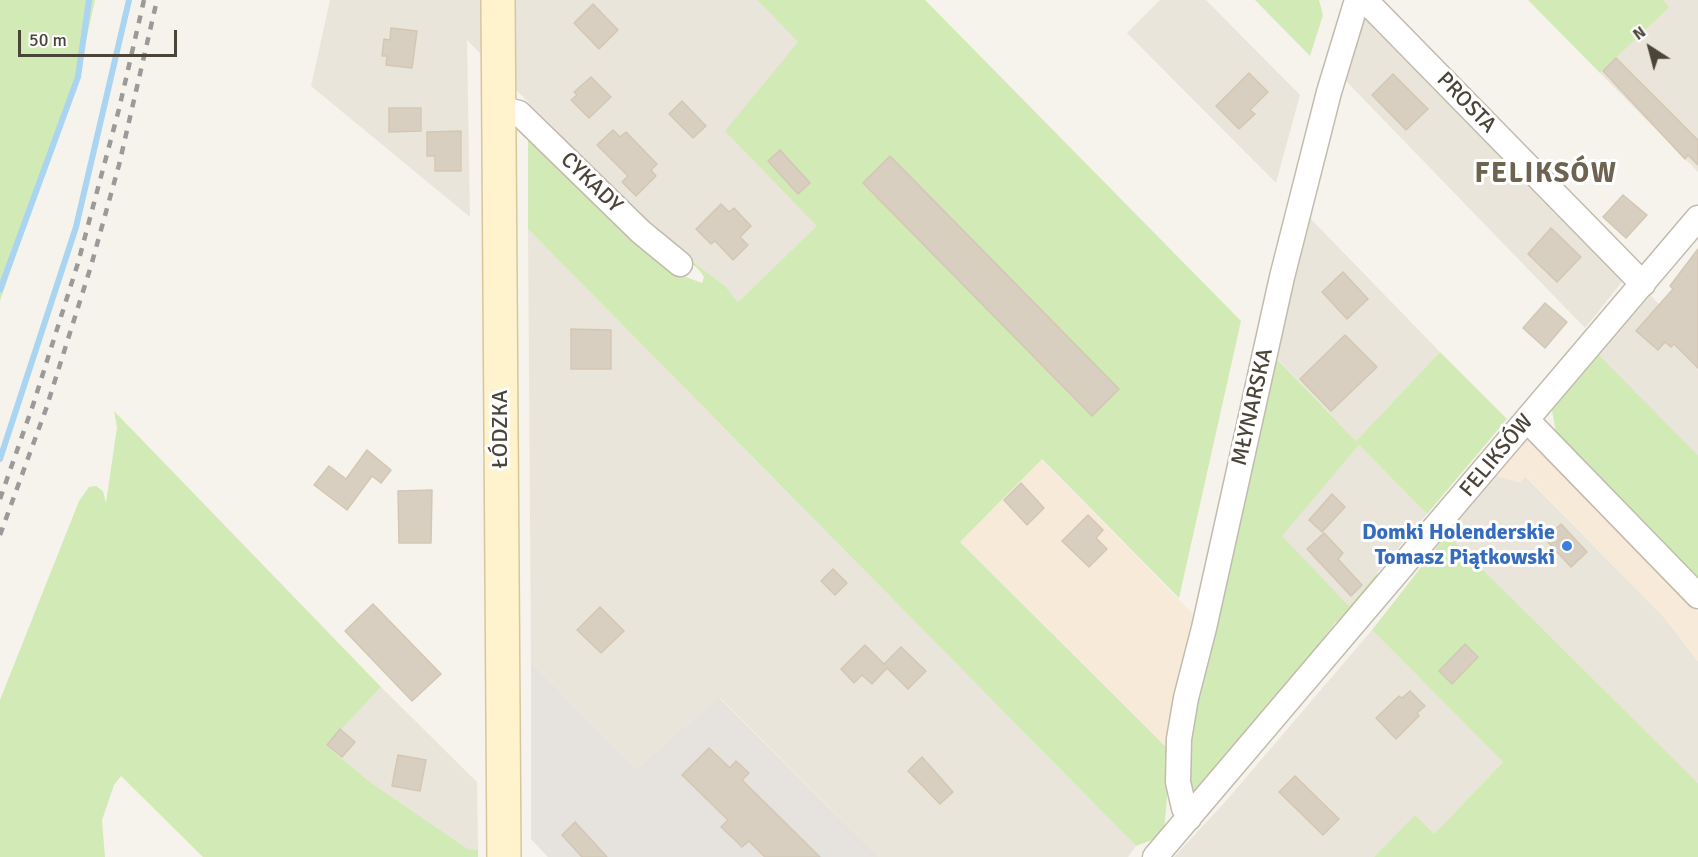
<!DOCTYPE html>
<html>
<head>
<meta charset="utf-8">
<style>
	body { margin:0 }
	#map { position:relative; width:1698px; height:857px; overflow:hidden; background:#f6f3ec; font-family:Signika,sans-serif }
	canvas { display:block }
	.north { position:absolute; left:1620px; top:18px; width:60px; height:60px; -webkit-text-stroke:4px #fff; paint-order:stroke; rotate:324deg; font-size:16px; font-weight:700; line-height:24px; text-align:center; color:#4b4439 }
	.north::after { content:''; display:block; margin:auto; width:21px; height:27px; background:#4b4439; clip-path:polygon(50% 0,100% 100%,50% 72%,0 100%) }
	.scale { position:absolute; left:18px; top:30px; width:159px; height:27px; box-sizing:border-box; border:3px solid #4b4439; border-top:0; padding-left:8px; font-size:18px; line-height:21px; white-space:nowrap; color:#4b4439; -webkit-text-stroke:4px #fff; paint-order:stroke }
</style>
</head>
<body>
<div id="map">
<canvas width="1698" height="857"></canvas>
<div class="north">N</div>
<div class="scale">50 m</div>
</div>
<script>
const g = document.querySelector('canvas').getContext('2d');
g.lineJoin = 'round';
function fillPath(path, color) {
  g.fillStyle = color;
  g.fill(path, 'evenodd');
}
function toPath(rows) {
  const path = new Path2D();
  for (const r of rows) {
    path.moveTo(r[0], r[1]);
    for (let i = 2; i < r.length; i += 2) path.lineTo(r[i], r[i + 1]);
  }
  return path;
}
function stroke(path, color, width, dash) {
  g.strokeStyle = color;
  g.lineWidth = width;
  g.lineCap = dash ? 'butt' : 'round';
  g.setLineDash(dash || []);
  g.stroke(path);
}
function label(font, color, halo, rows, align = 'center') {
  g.font = font + ' Signika,sans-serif';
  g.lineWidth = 6;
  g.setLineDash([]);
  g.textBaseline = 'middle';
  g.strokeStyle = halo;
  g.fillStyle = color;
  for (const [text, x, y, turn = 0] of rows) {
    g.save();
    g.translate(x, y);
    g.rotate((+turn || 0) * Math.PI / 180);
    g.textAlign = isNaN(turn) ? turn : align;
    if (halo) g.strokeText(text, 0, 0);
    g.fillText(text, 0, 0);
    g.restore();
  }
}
const residential = toPath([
	[330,0,757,0,798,42,818,226,738,302,725,286,664,240,467,40,470,217,311,86],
	[1160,0,1206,0,1300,95,1276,183,1127,33],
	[1663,0,1698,0,1698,172,1600,73,1668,7],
	[1364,11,1626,277,1585,328,1344,79],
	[1307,215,1440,352,1356,441,1271,352],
	[528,229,1136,846,1128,857,879,857,720,698,636,769,531,662],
	[1650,295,1698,343,1698,455,1599,355],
	[1359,445,1427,514,1349,606,1281,536],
	[1496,476,1520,482,1525,476,1663,616,1698,661,1698,783,1447,534],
	[1372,630,1503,762,1434,834,1415,816,1374,857,1174,857,1225,802],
	[381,687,477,782,478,850,468,849,370,782,325,744]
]);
const commercial = toPath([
	[1527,439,1698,612,1698,661,1663,616,1526,476,1520,482,1496,476],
	[1041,459,1197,618,1171,752,960,542]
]);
const industrial = toPath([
	[531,662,636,769,719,698,879,857,548,857,531,839]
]);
const green = toPath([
	[0,0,95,0,78,77,0,301],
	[757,0,925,0,1241,321,1179,598,1042,459,960,542,1171,752,1164,832,1157,838,1136,846,528,229,528,134,653,251,686,277,702,283,704,277,700,271,676,249,725,286,738,302,817,226,725,131,798,42],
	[1255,0,1319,0,1323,15,1310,56],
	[1528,0,1663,0,1669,7,1600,73],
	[1440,352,1507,419,1427,514,1359,445,1282,536,1349,606,1377,573,1378,579,1340,621,1336,622,1322,640,1323,644,1289,679,1177,818,1188,745,1274,356,1356,441],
	[1599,355,1698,455,1698,583,1557,439,1552,410],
	[114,411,381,687,326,745,370,782,468,849,478,850,478,857,203,857,121,776,114,785,102,820,105,857,0,857,0,700,79,501,89,487,96,486,103,491,106,503,117,427],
	[1447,534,1698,783,1698,857,1374,857,1415,815,1434,834,1503,762,1372,630]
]);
const stream = toPath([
	[0,290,78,77,89,0],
	[0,459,76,227,129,0]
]);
const building = toPath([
	[593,4,618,30,599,49,574,23,593,4],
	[391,28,417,31,412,68,386,65,387,56,382,56,384,39,390,40,391,28],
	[1616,58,1698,140,1698,165,1688,155,1685,159,1603,71,1616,58],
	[1249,73,1268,92,1250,110,1255,114,1239,129,1216,106,1249,73],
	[1393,74,1428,109,1406,130,1372,95,1393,74],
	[591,77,611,97,589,118,571,100,577,95,574,92,591,77],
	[682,101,706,126,693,138,669,114,682,101],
	[389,108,421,108,421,131,389,132,389,108],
	[613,130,620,137,626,132,657,164,651,170,656,176,636,196,622,182,628,176,597,145,613,130],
	[461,131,461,171,435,171,435,156,427,156,427,132,461,131],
	[780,150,810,183,798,194,768,161,780,150],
	[890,156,1119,389,1092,416,863,183,890,156],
	[1623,195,1647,215,1626,238,1603,217,1623,195],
	[721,204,729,212,734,208,751,226,740,237,748,245,733,260,715,241,711,244,696,229,721,204],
	[1551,228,1581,257,1557,282,1528,254,1551,228],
	[1698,249,1698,368,1674,344,1671,347,1665,342,1658,350,1636,331,1673,289,1670,286,1698,249],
	[1343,272,1368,299,1347,319,1322,292,1343,272],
	[1545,303,1567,322,1545,348,1523,328,1545,303],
	[571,329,611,330,611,369,571,369,571,329],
	[1345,335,1377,367,1331,411,1300,379,1345,335],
	[367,450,391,470,381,483,372,476,347,510,314,485,329,466,346,479,367,450],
	[1021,483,1044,508,1027,525,1004,500,1021,483],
	[432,490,431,543,399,543,398,491,432,490],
	[1332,494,1345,507,1322,532,1309,520,1332,494],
	[1088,515,1103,530,1096,538,1107,549,1089,567,1062,541,1088,515],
	[1561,524,1587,552,1571,567,1545,539,1561,524],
	[1324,533,1343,553,1338,559,1362,585,1351,596,1307,549,1324,533],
	[833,569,847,583,835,595,821,581,833,569],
	[373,604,441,674,412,701,345,631,373,604],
	[600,607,624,631,601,653,577,630,600,607],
	[1465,644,1478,657,1452,684,1439,671,1465,644],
	[865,645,884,664,901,647,926,671,908,689,887,668,872,684,862,675,854,683,841,669,865,645],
	[1410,691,1425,706,1417,713,1419,716,1396,739,1376,718,1399,696,1402,698,1410,691],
	[340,729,355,742,342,757,327,745,340,729],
	[709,748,730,768,736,761,749,773,742,780,820,857,765,857,749,841,742,847,734,839,721,827,728,820,682,775,709,748],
	[398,755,426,760,420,791,392,786,398,755],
	[922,757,953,792,940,804,908,771,922,757],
	[1295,776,1339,819,1323,835,1279,792,1295,776],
	[575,822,607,857,582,857,562,835,575,822]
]);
const minor = toPath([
	[1365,0,1643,284],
	[499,108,519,113,641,232,680,264],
	[1527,420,1698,596],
	[1189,818,1184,808,1178,782,1179,739,1186,698,1204,628,1282,277,1329,92,1357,0],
	[1155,857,1698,218]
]);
const secondary = toPath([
	[498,0,504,857]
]);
const rail = toPath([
	[0,499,33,405,78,263,119,109,144,0],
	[0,535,46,409,91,266,119,165,157,0]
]);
const markers = [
	[1567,546,6,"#3f7fe0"]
];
const streetNames = [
	["PROSTA",1466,103,46],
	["CYKADY",591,183,44],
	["MŁYNARSKA",1253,407,-77],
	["ŁÓDZKA",501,429,-90],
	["FELIKSÓW",1497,456,-50]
];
const shopNames = [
	["Domki Holenderskie",1555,533],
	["Tomasz Piątkowski",1555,558]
];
const districtNames = [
	["FELIKSÓW",1546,175]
];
fillPath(residential, '#eae5da');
fillPath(commercial, '#f7ead8');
fillPath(industrial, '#e6e2dd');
fillPath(green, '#d2eab5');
stroke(stream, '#a9d4f2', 6);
fillPath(building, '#d8cfc1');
stroke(building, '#d3c7b4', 1.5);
stroke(minor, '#c2bbae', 27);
stroke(secondary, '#d6c79b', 36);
stroke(minor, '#fff', 24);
stroke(secondary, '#fff3cd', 33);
stroke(rail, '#9a9a9a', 4.5, [8, 8]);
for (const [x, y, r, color] of markers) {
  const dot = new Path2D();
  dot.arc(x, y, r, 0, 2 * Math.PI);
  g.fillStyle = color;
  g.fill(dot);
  stroke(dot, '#fff', 2);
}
label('22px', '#4b4439', '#fff', streetNames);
label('bold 22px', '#366cbe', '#fff', shopNames, 'right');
g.letterSpacing = '1.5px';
label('bold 28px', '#6e6250', '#fff', districtNames);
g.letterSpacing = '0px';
</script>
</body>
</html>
